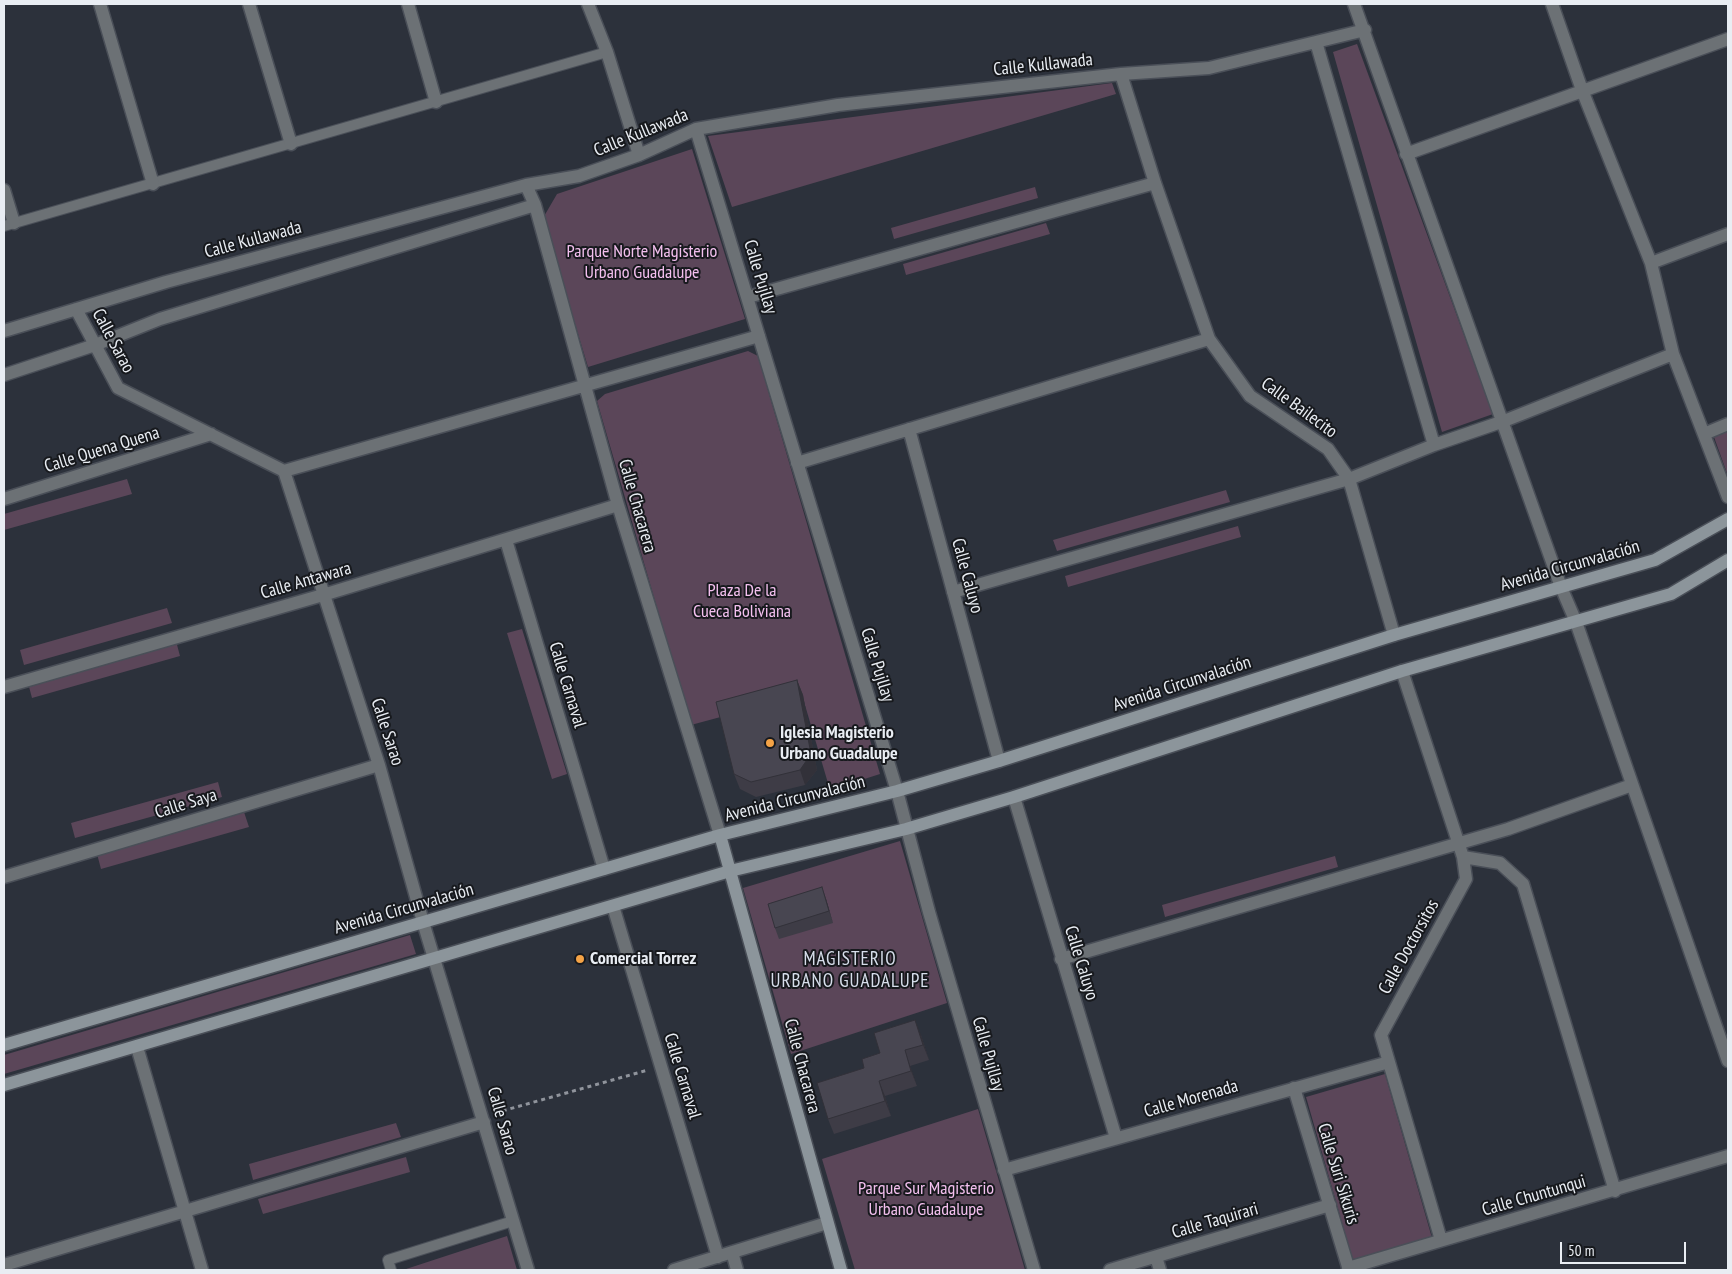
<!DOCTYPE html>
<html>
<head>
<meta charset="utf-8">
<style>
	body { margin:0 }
	#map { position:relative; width:1732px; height:1274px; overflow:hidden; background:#2c313b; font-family:"PT Sans Narrow",sans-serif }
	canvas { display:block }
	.frame { position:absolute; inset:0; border:5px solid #e9edf3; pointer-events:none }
	.scale { position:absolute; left:1560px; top:1242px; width:126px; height:22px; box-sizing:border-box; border:2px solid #e9edf3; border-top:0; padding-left:6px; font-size:15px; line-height:18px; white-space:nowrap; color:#e9edf3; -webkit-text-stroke:4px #17191d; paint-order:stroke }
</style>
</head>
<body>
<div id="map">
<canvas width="1732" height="1274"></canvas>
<div class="frame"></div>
<div class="scale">50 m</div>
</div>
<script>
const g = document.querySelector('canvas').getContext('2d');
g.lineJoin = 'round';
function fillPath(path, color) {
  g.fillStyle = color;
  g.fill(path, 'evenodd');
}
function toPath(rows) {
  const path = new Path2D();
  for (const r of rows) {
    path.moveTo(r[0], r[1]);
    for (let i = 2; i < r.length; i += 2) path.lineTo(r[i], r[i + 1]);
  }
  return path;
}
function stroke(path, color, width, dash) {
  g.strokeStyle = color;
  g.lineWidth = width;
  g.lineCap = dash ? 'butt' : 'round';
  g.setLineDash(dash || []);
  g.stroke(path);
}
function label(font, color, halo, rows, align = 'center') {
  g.font = font + ' "PT Sans Narrow",sans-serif';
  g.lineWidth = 4;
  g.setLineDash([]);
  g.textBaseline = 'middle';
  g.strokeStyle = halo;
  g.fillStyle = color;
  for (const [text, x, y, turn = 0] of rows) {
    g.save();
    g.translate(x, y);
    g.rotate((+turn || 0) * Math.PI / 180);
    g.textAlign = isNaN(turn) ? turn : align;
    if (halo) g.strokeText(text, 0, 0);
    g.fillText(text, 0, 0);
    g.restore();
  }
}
const green = toPath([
	[1357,44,1493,414,1442,432,1333,52],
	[1112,83,1116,94,732,207,708,136],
	[692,149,745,319,588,367,543,218,557,194],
	[1035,187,1038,198,894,239,891,228],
	[1046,223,1050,234,906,275,903,264],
	[748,351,758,356,880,774,830,790,802,695,691,725,597,401,605,394],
	[1728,431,1728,476,1714,437],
	[127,479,132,494,4,530,4,514],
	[1226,490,1230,502,1057,551,1053,540],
	[1238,526,1241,537,1068,587,1065,576],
	[167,608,172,623,24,665,20,650],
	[522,629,567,774,552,779,507,633],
	[176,641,180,656,32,698,28,683],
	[218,782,222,797,75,838,71,823],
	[244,812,249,827,101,869,97,854],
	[900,841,947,1003,791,1054,743,888],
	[1335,856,1338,867,1165,917,1162,905],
	[410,935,416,954,4,1074,4,1055],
	[1385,1074,1432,1238,1353,1261,1306,1097],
	[978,1109,1025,1270,855,1270,822,1159],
	[396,1123,401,1137,253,1180,249,1164],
	[406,1157,410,1172,263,1214,258,1199],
	[507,1236,517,1270,403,1270]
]);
const path = toPath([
	[495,1113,648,1070]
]);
const service = toPath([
	[4,226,607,52],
	[391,1270,388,1260,513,1221]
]);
const minor = toPath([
	[100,4,153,184],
	[249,4,291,144],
	[408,4,436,102],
	[588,4,607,52,639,155],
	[1354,4,1561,587,1576,622,1728,1061],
	[1552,4,1582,90,1651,263,1673,354,1728,497],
	[1316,42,1434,445],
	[1121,74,1155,183,1209,339,1250,396,1328,449,1349,479,1394,635],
	[696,129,897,791,929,912,1034,1270],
	[1406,154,1728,39],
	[526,185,535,205,618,505,720,835],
	[4,190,14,223],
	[1651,263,1728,234],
	[748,297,1155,183],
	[76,309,118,388,284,471,379,765,423,922,528,1270],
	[4,331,166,282,526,185,579,176,639,155,696,129,838,105,1121,74,1209,68,1365,30],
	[4,375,95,345,160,319,535,205],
	[909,429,999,761],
	[1704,434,1728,424],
	[797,463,1209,339],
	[284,471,759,336],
	[4,499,211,434],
	[506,540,604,869],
	[953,592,1349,479,1434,445,1504,421,1673,354],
	[1402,671,1463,857,1466,879,1381,1035,1441,1240],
	[4,687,323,595,618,505],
	[1014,797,1116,1138],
	[1463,857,1500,863,1523,884,1615,1191],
	[4,877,379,765],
	[613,906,718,1257],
	[1061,959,1508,829,1632,785],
	[137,1047,202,1270],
	[1294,1088,1349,1270],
	[1004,1170,1389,1062],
	[732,1252,737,1270],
	[1156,1257,1160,1270],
	[4,1265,484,1122],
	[1348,1268,1728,1156],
	[674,1270,827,1223],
	[1110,1270,1330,1205]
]);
const secondary = toPath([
	[720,835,841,1270],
	[4,1045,720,835,897,791,999,761,1394,635,1655,560,1728,519],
	[4,1085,730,871,906,829,1014,797,1402,671,1671,594,1728,560]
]);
const wall = toPath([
	[797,680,803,695,817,770,805,785,756,797,740,789,734,774],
	[826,899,833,923,779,939,775,928],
	[921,1035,929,1060,910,1066,917,1086,885,1096,891,1116,834,1134,828,1119,864,1068,880,1053]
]);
const shadedWall = toPath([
	[797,680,803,695,817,770,805,785,800,770],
	[822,887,826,899,833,923,829,911],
	[915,1020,921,1035,929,1060,923,1045],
	[905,1050,910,1066,917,1086,911,1071],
	[879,1081,885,1096,891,1116,885,1101]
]);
const building = toPath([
	[797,680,811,754,800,770,751,782,734,774,716,702,797,680],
	[822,887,829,911,775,928,768,904,822,887],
	[915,1020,923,1045,905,1050,911,1071,879,1081,885,1101,828,1119,817,1083,864,1068,862,1059,880,1053,874,1033,915,1020]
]);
const markers = [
	[770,743,5,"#f5a346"],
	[580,959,5,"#f5a346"]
];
const streetNames = [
	["Calle Kullawada",1043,65,-6],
	["Calle Kullawada",641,133,-22],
	["Calle Kullawada",253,240,-15],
	["Calle Pujllay",760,277,73],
	["Calle Sarao",113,341,62],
	["Calle Bailecito",1299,408,36],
	["Calle Quena Quena",102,450,-17],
	["Calle Chacarera",637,506,74],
	["Avenida Circunvalación",1570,566,-16],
	["Calle Caluyo",967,576,75],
	["Calle Antawara",306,581,-16],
	["Calle Pujllay",877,665,73],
	["Avenida Circunvalación",1182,684,-18],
	["Calle Carnaval",567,685,73],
	["Calle Sarao",387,732,72],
	["Avenida Circunvalación",795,799,-14],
	["Calle Saya",186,804,-17],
	["Avenida Circunvalación",404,909,-16],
	["Calle Doctorsitos",1409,947,-61],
	["Calle Caluyo",1081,963,73],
	["Calle Pujllay",988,1054,74],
	["Calle Chacarera",802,1066,75],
	["Calle Carnaval",682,1076,73],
	["Calle Morenada",1191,1099,-16],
	["Calle Sarao",502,1121,74],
	["Calle Suri Sikuris",1338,1174,73],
	["Calle Chuntunqui",1534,1196,-16],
	["Calle Taquirari",1215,1221,-16]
];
const parkNames = [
	["Parque Norte Magisterio",642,252],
	["Urbano Guadalupe",642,273],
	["Plaza De la",742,591],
	["Cueca Boliviana",742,612],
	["Parque Sur Magisterio",926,1189],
	["Urbano Guadalupe",926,1210]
];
const poiNames = [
	["Iglesia Magisterio",780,733],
	["Urbano Guadalupe",780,754],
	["Comercial Torrez",590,959]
];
const neighbourhoodNames = [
	["MAGISTERIO",850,960],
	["URBANO GUADALUPE",850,982]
];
fillPath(green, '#5b4659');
stroke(service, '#4a4f58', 12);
stroke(minor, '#4a4f58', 15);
stroke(secondary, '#4a4f58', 15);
stroke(path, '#90949c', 3, [4, 4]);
stroke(service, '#6c7175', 10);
stroke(minor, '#6c7175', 12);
stroke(secondary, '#8c959b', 12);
fillPath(wall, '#3e3c46');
fillPath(shadedWall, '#323139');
fillPath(building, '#484651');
stroke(building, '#323139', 1);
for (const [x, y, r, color] of markers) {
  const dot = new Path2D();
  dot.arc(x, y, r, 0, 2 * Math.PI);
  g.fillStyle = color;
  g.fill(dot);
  stroke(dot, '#17191d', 2);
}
label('18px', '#e9edf3', '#17191d', streetNames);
label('18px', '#f4c0ef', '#17191d', parkNames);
label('bold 18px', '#e9edf3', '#17191d', poiNames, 'left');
g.letterSpacing = '1px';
label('19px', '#d7deeb', '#17191d', neighbourhoodNames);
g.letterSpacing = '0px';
</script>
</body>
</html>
